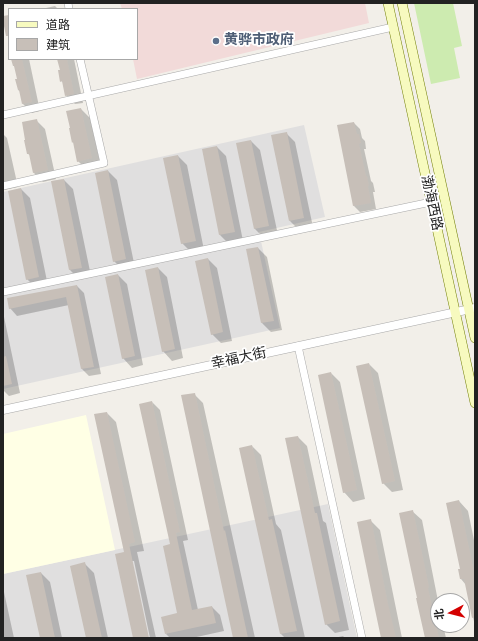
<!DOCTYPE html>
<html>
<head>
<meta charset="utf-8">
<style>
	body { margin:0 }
	#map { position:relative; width:478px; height:641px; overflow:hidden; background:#f2efe9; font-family:"Titillium Web","Noto Sans SC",sans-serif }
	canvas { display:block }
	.frame { position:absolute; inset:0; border:4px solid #222; pointer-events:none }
	.legend { position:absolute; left:8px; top:8px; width:130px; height:52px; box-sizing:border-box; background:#fff; border:1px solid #a7a7a7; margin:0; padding:5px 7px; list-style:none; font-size:12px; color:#222 }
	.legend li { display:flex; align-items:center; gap:8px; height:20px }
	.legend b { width:20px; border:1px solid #a7a7a7 }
	.north { position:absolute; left:430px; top:593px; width:40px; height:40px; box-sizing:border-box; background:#fff; border:1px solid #a7a7a7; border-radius:50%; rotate:263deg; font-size:11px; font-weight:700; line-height:16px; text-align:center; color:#222 }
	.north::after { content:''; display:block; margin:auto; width:14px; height:18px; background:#d40000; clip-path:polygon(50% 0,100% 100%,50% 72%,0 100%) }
</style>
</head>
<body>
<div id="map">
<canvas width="478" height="641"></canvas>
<div class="frame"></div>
<ul class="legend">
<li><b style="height:5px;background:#f7fabf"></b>道路</li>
<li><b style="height:11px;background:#c7bfb8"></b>建筑</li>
</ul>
<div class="north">北</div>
</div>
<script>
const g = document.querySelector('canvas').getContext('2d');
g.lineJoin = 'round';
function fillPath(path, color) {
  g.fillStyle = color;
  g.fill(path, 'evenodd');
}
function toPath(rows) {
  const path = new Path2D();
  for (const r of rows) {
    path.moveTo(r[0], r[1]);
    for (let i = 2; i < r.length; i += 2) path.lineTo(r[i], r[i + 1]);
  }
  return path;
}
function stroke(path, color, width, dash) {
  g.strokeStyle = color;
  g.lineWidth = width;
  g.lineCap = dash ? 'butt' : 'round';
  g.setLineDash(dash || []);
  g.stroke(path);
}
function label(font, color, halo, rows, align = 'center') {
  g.font = font + ' "Titillium Web","Noto Sans SC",sans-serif';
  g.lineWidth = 3.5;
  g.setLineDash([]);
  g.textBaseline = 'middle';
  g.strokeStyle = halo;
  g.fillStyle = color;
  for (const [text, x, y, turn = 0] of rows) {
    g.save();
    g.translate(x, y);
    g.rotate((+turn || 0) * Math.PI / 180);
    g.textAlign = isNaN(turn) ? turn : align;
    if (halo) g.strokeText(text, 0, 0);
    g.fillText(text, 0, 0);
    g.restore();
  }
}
const residential = toPath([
	[304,125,325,217,259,232,280,328,3,389,3,192],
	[328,504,357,638,3,638,3,574]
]);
const commercial = toPath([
	[120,3,365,3,369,23,137,79,133,59,137,59,137,9,122,9]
]);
const education = toPath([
	[86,415,115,550,3,574,3,434]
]);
const grass = toPath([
	[414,3,453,3,462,46,454,48,460,78,431,84]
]);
const shadow = toPath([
	[55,6,58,9,46,9,46,8],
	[12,59,29,59,40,111,32,113,23,104,21,92,18,90,18,79,16,68,14,66],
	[58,59,74,59,83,103,75,104,66,95,64,83,61,81,61,71],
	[81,109,90,118,101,167,87,170,78,161,75,144,73,142],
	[36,120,45,129,56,179,43,182,34,173,30,155,28,154],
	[354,123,360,129,362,138,365,141,366,149,364,149,371,181,373,183,375,192,373,192,376,209,360,212,354,206,338,126],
	[286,133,295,142,313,227,299,230,290,221],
	[3,134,7,138,18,187,4,190,3,189],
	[251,141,260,150,278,235,264,238,255,229],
	[217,147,226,156,243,241,229,244,220,235,203,150],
	[178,156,187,165,204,250,191,252,182,243],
	[108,171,117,180,135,268,123,270,114,261],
	[64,180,73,189,91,276,79,279,70,270],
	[21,189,30,198,48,286,36,288,27,279],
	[258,248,267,257,282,330,271,332,262,323,247,250],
	[208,259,217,268,232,341,221,343,212,334],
	[158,268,167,277,183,358,172,361,163,351],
	[118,275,127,284,143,365,132,368,123,358],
	[77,286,84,293,101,374,89,376,82,369,69,305,17,316,10,308],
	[3,312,20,393,9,396,3,390],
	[369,364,378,373,403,490,392,492,383,483],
	[331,373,340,382,365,499,353,502,344,492],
	[194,394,203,403,255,638,234,638],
	[152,402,160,410,188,540,183,541,198,610,212,607,220,615,224,631,192,638,170,638,166,634,179,614,171,545],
	[107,413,116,422,144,551,137,552,156,638,150,638,134,561,131,561,148,638,134,638,125,553],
	[298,437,307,446,323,521,326,523,349,630,335,633,326,624,287,439],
	[252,446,261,455,276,524,281,530,305,638,285,638,281,634],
	[459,501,468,511,475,545,475,626,466,585,461,579,461,569],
	[412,511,422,520,438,601,438,625,443,625,446,638,426,638],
	[370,520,380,530,402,638,382,638],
	[85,564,94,573,108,638,87,638],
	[41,573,50,582,62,638,41,638],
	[3,591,4,592,14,638,3,638],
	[343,636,345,638,334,638]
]);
const building = toPath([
	[9,15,9,36,6,36,3,21,3,16],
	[11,59,22,59,32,102,22,104,19,90,18,90,15,79,17,79,14,66,13,66],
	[57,59,67,59,74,94,65,96,62,81,60,82,58,70,60,70],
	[81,108,92,158,77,162,73,142,72,143,69,128,70,128,66,111],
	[37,119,48,170,33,173,29,154,27,154,24,140,25,140,22,122],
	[354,122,357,134,359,134,361,143,359,144,366,176,367,176,369,186,368,186,371,203,353,206,337,125],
	[287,132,304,218,289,221,271,135],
	[251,140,269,226,254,229,236,143],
	[217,146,235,232,219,235,202,149],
	[178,155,196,241,181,244,163,158],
	[108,170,126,259,113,262,95,173],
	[64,179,82,268,69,270,51,181],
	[21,188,39,277,26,280,8,191],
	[258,247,274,321,261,323,246,249],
	[208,258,223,332,211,335,195,261],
	[158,267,175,349,162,352,145,270],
	[118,274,135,356,122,359,105,277],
	[77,285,94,367,81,369,66,297,9,309,7,298],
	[6,356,12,384,3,386,3,357],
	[369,363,395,481,382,484,356,366],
	[331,372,357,490,343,493,318,375],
	[195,393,224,531,225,530,248,638,233,638,181,395],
	[152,401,180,532,176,533,192,610,212,606,216,623,165,634,161,617,177,613,163,546,170,544,139,404],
	[107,412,135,542,129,544,149,638,133,638,115,554,124,552,94,414],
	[298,436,315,513,317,513,340,621,325,625,285,438],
	[252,445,269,520,272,519,297,631,280,634,239,448],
	[459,500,475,576,475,617,472,618,464,579,460,579,458,569,460,569,446,503],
	[413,510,429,587,428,588,439,638,425,638,416,598,417,598,399,513],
	[371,519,388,604,396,638,381,638,373,600,357,522],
	[85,562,102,638,86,638,70,566],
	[41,572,55,638,40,638,26,575]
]);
const minor = toPath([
	[68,3,69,9],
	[3,115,393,27],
	[3,186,104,163,80,59],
	[3,292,431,202],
	[298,346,362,638]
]);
const tertiary = toPath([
	[3,410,475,308]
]);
const secondary = toPath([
	[388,3,475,403],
	[402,3,475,338]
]);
const markers = [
	[216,41,4,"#5c6f8a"]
];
const serviceNames = [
	["黄骅市政府",224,41]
];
const streetNames = [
	["渤海西路",431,203,78],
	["幸福大街",239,359,-12]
];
fillPath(residential, '#e0dfdf');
fillPath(commercial, '#f2dad9');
fillPath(education, '#ffffe5');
fillPath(grass, '#cdebb0');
fillPath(shadow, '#0003');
fillPath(building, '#c7bfb8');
stroke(minor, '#a9a9a9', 8);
stroke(tertiary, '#a9a9a9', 9);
stroke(secondary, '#707d05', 10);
stroke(minor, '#fff', 7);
stroke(tertiary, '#fff', 8);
stroke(secondary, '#f7fabf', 9);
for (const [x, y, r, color] of markers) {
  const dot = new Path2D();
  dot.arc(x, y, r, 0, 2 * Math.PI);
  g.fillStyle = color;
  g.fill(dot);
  stroke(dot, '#fff', 1.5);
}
label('bold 14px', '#4e5e75', '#fff', serviceNames, 'left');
label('14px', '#222', '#fff', streetNames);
</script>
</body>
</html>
